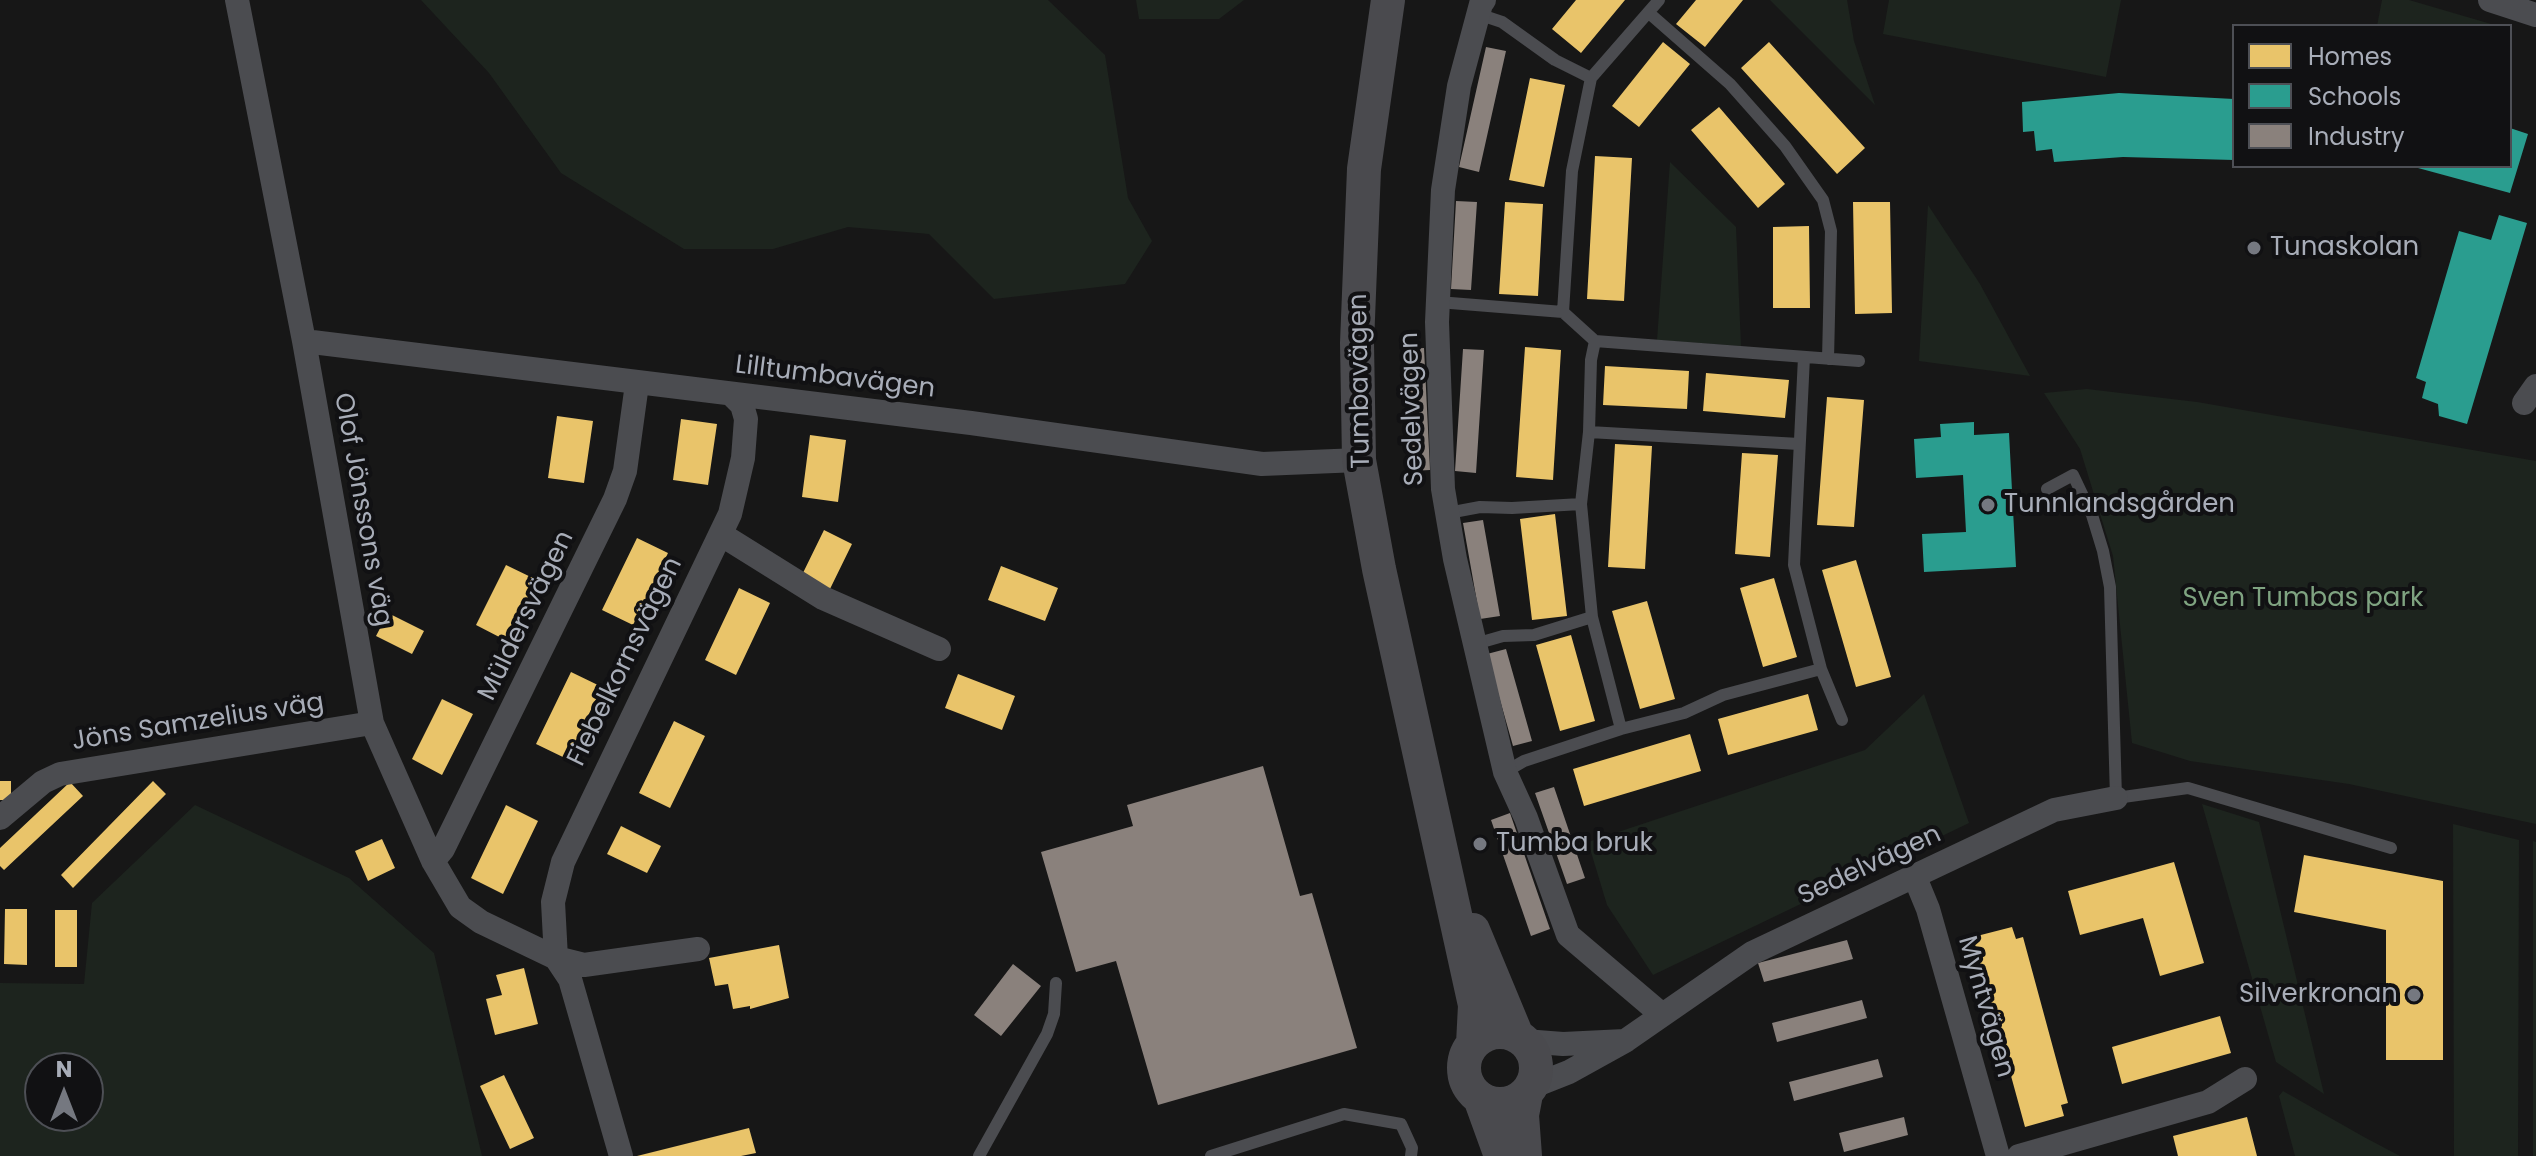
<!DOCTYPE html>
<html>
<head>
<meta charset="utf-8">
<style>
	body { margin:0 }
	#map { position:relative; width:2536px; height:1156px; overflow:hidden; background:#171717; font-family:Poppins,sans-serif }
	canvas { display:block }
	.legend { position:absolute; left:2232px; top:24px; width:280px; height:144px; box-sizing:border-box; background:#111113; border:2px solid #4d4f55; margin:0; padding:10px 14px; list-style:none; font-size:24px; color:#a8adb8 }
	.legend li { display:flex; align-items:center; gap:16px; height:40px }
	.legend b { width:40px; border:2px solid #4d4f55 }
	.north { position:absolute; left:24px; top:1052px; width:80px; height:80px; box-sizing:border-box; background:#111113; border:2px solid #4d4f55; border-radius:50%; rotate:0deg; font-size:22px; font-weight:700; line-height:32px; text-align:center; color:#a8adb8 }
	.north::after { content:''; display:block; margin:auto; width:28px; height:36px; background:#757880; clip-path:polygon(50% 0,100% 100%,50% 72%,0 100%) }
</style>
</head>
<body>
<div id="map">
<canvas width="2536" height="1156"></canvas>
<ul class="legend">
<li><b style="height:22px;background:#e9c46a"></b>Homes</li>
<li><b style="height:22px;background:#2a9d8f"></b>Schools</li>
<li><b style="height:22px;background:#8a817c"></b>Industry</li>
</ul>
<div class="north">N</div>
</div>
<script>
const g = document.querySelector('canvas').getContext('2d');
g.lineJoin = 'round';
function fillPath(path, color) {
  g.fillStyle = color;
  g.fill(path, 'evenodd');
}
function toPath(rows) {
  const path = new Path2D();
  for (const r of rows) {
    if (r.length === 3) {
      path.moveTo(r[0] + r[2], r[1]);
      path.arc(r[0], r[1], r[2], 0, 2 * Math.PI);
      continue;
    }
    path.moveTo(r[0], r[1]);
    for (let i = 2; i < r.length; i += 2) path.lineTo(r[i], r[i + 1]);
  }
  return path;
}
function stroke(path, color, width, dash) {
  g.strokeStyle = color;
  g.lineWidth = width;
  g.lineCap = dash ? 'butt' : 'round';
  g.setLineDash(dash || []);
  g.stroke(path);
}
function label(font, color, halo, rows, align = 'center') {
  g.font = font + ' Poppins,sans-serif';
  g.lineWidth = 8;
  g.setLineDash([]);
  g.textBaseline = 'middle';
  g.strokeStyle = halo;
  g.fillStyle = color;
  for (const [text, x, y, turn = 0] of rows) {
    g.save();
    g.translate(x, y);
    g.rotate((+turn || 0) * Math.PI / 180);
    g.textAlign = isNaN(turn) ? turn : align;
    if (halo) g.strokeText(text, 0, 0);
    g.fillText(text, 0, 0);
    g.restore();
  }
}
const green = toPath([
	[421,0,1048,0,1105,55,1128,198,1152,241,1125,284,994,299,929,234,848,227,773,249,684,249,561,173,489,73],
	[1136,0,1244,0,1219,19,1139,19],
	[1770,0,1847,0,1854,41,1875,105],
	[1889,0,2121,0,2106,77,1883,34],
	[2382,0,2409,0,2498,26,2377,26],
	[1670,162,1736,227,1741,346,1657,340],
	[1928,205,1980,284,2030,376,1919,361],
	[2087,389,2197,402,2536,461,2536,824,2349,784,2190,761,2132,743,2113,556,2080,449,2044,393],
	[1924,694,1969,823,1653,975,1607,905,1588,842,1865,750],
	[2202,804,2259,822,2324,1094,2276,1062],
	[195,805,349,878,434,953,482,1156,0,1156,0,983,84,984,92,903],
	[40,1068,88,1068,88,1116,40,1116],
	[2453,824,2519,840,2518,1156,2454,1156],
	[2533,841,2536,842,2536,1156,2533,1156],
	[2283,1091,2364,1137,2400,1156,2295,1156,2279,1096]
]);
const homes = toPath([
	[1576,0,1625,0,1581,53,1552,29],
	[1696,0,1743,0,1705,47,1676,24],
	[1663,42,1690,64,1639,127,1612,106],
	[1769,42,1865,148,1837,174,1741,68],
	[1530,78,1565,85,1544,187,1509,180],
	[1719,107,1785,184,1758,208,1691,130],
	[1595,156,1632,158,1624,301,1587,299],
	[1505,202,1543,204,1538,296,1499,294],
	[1853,202,1890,202,1892,313,1855,314],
	[1809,226,1810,308,1773,308,1773,227],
	[1525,347,1561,350,1553,480,1516,477],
	[1605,366,1689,371,1687,409,1603,405],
	[1706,373,1789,380,1785,418,1703,411],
	[1827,397,1864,400,1854,527,1817,525],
	[557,416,593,421,584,483,548,478],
	[681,419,717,424,708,485,673,480],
	[810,435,846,440,838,502,802,497],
	[1615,444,1652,446,1645,569,1608,567],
	[1742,453,1778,455,1770,557,1735,554],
	[1555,514,1567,616,1532,620,1520,519],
	[824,530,852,544,829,591,801,577],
	[637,538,668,553,633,625,602,610],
	[1856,560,1891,677,1856,687,1822,570],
	[506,565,537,580,507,641,476,625],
	[1001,566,1058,588,1045,621,988,600],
	[1774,578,1797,657,1763,667,1740,588],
	[739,588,770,603,736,675,705,660],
	[1647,601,1675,699,1640,709,1612,611],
	[388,613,424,631,412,654,376,636],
	[1571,635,1595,721,1560,731,1536,645],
	[571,672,602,687,567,759,536,744],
	[958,674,1015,696,1002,730,945,708],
	[1808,694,1818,730,1728,755,1718,719],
	[442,699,473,714,442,775,412,759],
	[674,721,705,736,670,808,639,793],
	[1690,734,1701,771,1584,806,1573,769],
	[0,781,11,781,11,800,0,800],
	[153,781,166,794,73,888,61,875],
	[70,782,83,796,4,870,0,866,0,848],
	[506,805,538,821,503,894,471,878],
	[621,826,661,846,647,873,607,854],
	[382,839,395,868,368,881,355,851],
	[2304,855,2443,881,2443,1060,2386,1060,2386,930,2294,912],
	[2174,862,2204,963,2160,976,2143,918,2080,935,2068,891],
	[5,909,27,909,27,965,4,964],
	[55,910,77,910,77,967,55,967],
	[2012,927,2016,939,2023,937,2068,1103,2061,1105,2064,1116,2025,1127,1973,937],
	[779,945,789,998,750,1009,750,1006,733,1009,728,984,715,986,709,958],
	[524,968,538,1024,495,1035,486,999,502,995,496,975],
	[2220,1016,2231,1053,2122,1084,2112,1047],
	[504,1075,534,1138,510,1149,480,1086],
	[2247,1117,2257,1156,2178,1156,2173,1136],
	[749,1128,756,1153,741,1156,637,1156]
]);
const schools = toPath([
	[2119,93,2234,99,2234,160,2123,157,2054,162,2052,149,2036,151,2034,131,2023,132,2022,102],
	[2510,128,2528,134,2510,193,2418,168,2510,166],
	[2499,215,2527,223,2467,424,2439,416,2438,404,2422,398,2426,382,2416,378,2459,231,2491,240],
	[1974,422,1974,435,2009,433,2016,567,1924,572,1922,534,1966,532,1963,475,1916,478,1914,439,1941,437,1940,424]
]);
const industry = toPath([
	[1486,47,1506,51,1479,172,1459,167],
	[1456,201,1477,202,1471,290,1451,289],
	[1424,348,1430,470,1410,471,1404,349],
	[1463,349,1484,350,1476,473,1455,471],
	[1483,520,1500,616,1480,619,1463,523],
	[1506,649,1532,741,1513,746,1487,654],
	[1263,766,1300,896,1312,893,1357,1048,1158,1105,1116,961,1076,972,1041,852,1133,826,1127,805],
	[1554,787,1585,878,1567,884,1535,793],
	[1510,813,1550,929,1531,936,1491,820],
	[1847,940,1853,959,1764,982,1758,963],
	[1013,964,1041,986,1001,1036,974,1015],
	[1862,1000,1867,1018,1777,1042,1772,1023],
	[1878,1059,1883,1077,1794,1101,1789,1082],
	[1904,1117,1908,1135,1844,1152,1839,1133]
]);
const service = toPath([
	[1649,13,1730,84,1785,146,1823,200,1831,231,1828,359],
	[1478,14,1502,22,1555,60,1591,78],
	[1438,302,1563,312,1595,341],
	[1563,312,1572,171,1591,78,1659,0],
	[1595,341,1591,360,1589,432,1581,504,1592,617,1621,729],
	[1595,341,1859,361],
	[1804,357,1794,565,1821,669,1842,720],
	[1589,432,1799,444],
	[2047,489,2073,475,2092,515,2103,551,2110,587,2116,798,2188,788,2391,848],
	[1448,513,1480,507,1512,508,1581,504],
	[1475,644,1503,636,1534,635,1592,617],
	[1505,772,1524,761,1621,729,1684,713,1723,695,1821,669],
	[979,1156,1047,1034,1054,1014,1056,983],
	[1211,1156,1344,1114,1401,1124,1412,1148,1411,1156]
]);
const minor = toPath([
	[237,0,304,341,372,723,433,861,460,907,481,922,556,958,584,965,698,949],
	[1484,0,1481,4,1459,86,1443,190,1437,322,1443,489,1455,559,1505,772,1526,818,1568,935,1661,1014],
	[2490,0,2536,15],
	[304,341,971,423,1262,464,1359,460],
	[2524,403,2536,386],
	[722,535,823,598,939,649],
	[0,818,43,782,60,774,372,723],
	[433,861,443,849,615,499,625,471,637,384],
	[1914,875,1928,909,1998,1156],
	[556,958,553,902,563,862,730,514,743,458,746,419,742,405,731,394],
	[556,958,570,979,621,1156],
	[1524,1041,1563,1044,1625,1041,1569,1072,1531,1087],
	[1625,1041,1752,953,2054,810,2116,798],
	[2019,1156,2208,1102,2245,1079]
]);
const secondary = toPath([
	[1388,0,1364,169,1357,343,1359,460,1379,569,1475,1005,1473,1044],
	[1473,930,1517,1036],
	[1500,1068,36],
	[1480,1098,1501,1156],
	[1525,1156,1522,1115,1526,1094]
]);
const markers = [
	[2254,248,8,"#757880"],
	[1988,505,8,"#757880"],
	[1480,844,8,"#757880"],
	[2414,995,8,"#757880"]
];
const poiNames = [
	["Tunaskolan",2270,248],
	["Tunnlandsgården",2004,505],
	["Tumba bruk",1496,844],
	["Silverkronan",2398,995,"right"]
];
const streetNames = [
	["Lilltumbavägen",835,378,7],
	["Tumbavägen",1361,381,-91],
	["Sedelvägen",1413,409,-92],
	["Olof Jönssons väg",362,510,80],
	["Müldersvägen",527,616,-64],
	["Fiebelkornsvägen",626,662,-64],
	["Jöns Samzelius väg",198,723,-9],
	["Sedelvägen",1870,866,-25],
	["Myntvägen",1985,1007,74]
];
const parkNames = [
	["Sven Tumbas park",2303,599]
];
fillPath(green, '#1d241e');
fillPath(homes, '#e9c46a');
fillPath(schools, '#2a9d8f');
fillPath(industry, '#8a817c');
stroke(service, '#4b4c50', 12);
stroke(minor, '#4b4c50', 24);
stroke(secondary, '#4a4a4e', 34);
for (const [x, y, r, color] of markers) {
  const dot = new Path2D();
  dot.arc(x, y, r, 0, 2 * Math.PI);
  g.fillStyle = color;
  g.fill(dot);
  stroke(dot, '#111113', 3);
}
label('26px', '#a8adb8', '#111113', poiNames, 'left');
label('26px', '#a8adb8', '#111113', streetNames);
label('26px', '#7fa381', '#111113', parkNames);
</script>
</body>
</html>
